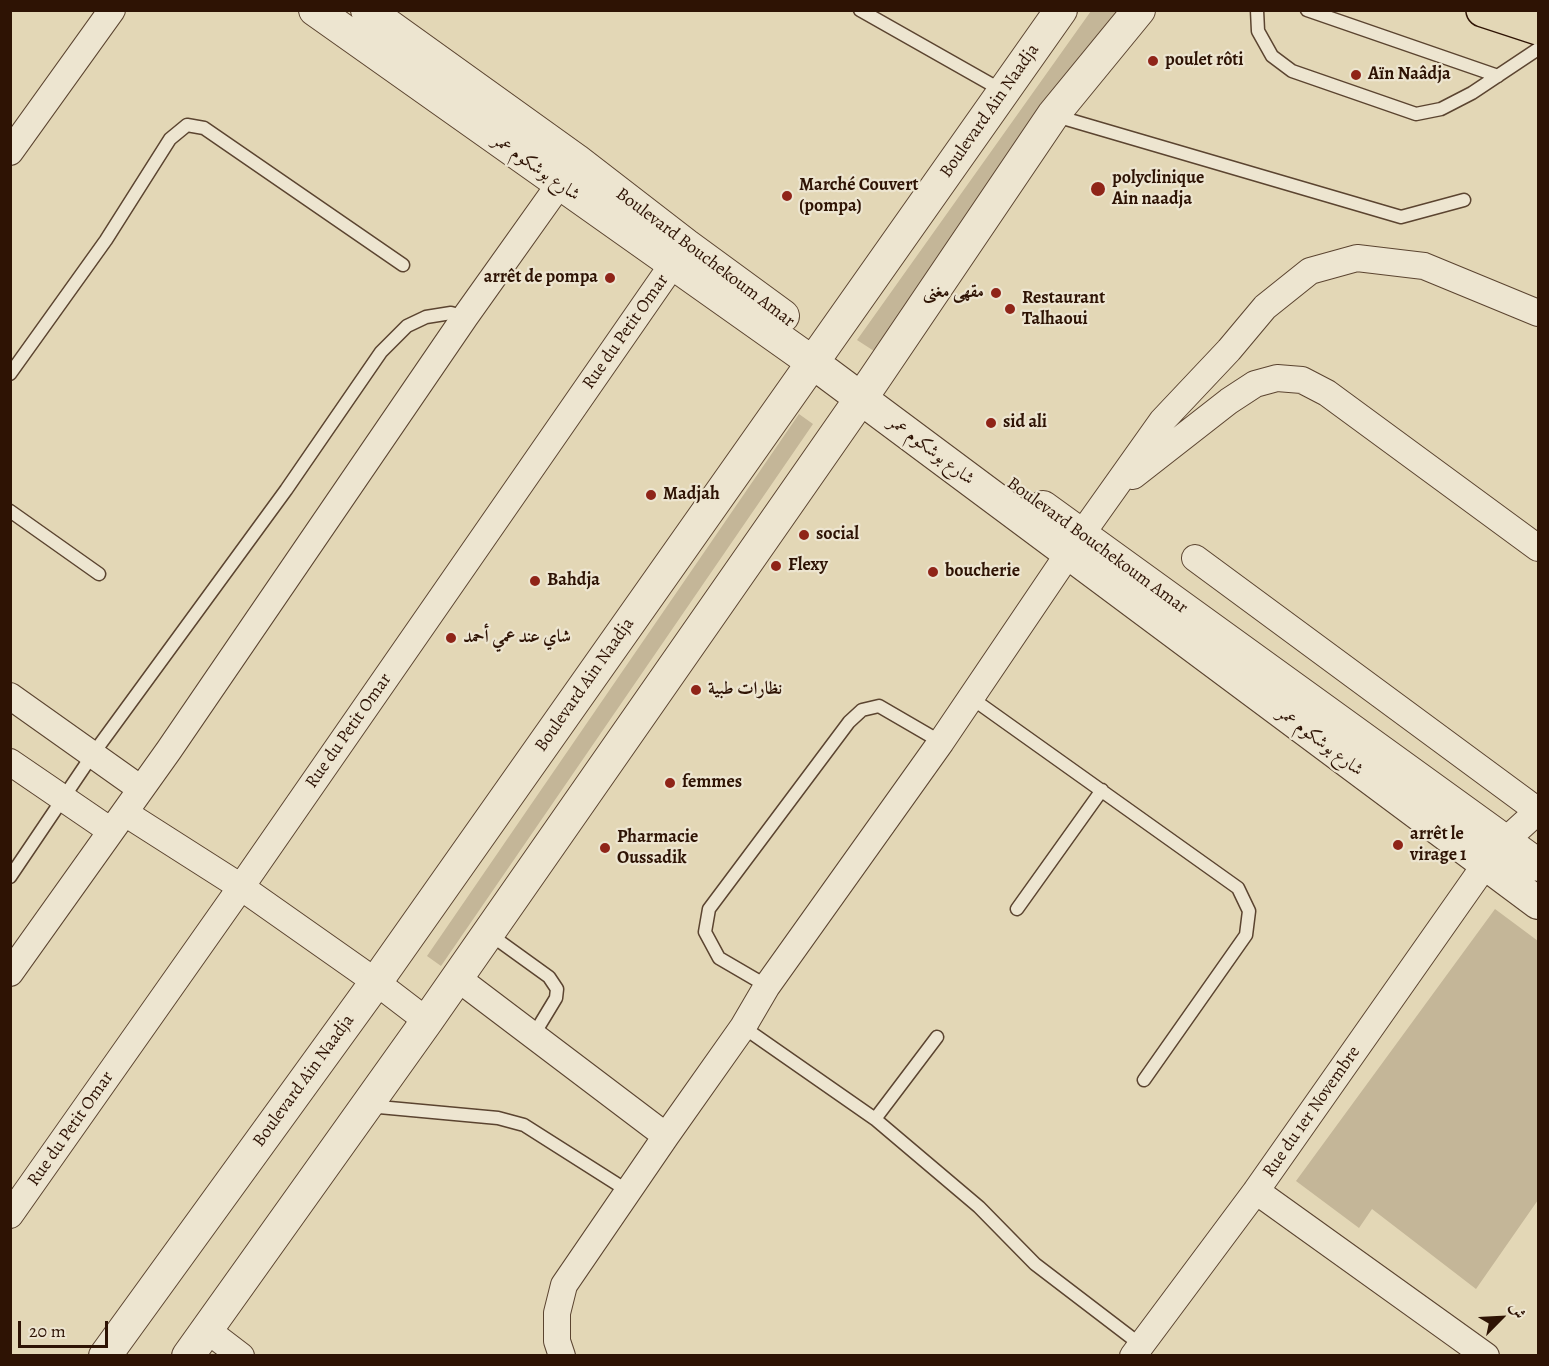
<!DOCTYPE html>
<html>
<head>
<meta charset="utf-8">
<style>
	body { margin:0 }
	#map { position:relative; width:1549px; height:1366px; overflow:hidden; background:#e3d7b6; font-family:Alegreya,Amiri,serif }
	canvas { display:block }
	.frame { position:absolute; inset:0; border:12px solid #2e1304; pointer-events:none }
	.north { position:absolute; left:1471px; top:1288px; width:60px; height:60px; -webkit-text-stroke:4px #ede5d0; paint-order:stroke; rotate:66deg; font-size:16px; font-weight:700; line-height:24px; text-align:center; color:#2e1304 }
	.north::after { content:''; display:block; margin:auto; width:21px; height:27px; background:#2e1304; clip-path:polygon(50% 0,100% 100%,50% 72%,0 100%) }
	.scale { position:absolute; left:18px; top:1321px; width:90px; height:27px; box-sizing:border-box; border:3px solid #2e1304; border-top:0; padding-left:8px; font-size:18px; line-height:21px; white-space:nowrap; color:#2e1304; -webkit-text-stroke:4px #ede5d0; paint-order:stroke }
</style>
</head>
<body>
<div id="map">
<canvas width="1549" height="1366"></canvas>
<div class="frame"></div>
<div class="north">ش</div>
<div class="scale">20 m</div>
</div>
<script>
const g = document.querySelector('canvas').getContext('2d');
g.lineJoin = 'round';
function fillPath(path, color) {
  g.fillStyle = color;
  g.fill(path, 'evenodd');
}
function toPath(rows) {
  const path = new Path2D();
  for (const r of rows) {
    path.moveTo(r[0], r[1]);
    for (let i = 2; i < r.length; i += 2) path.lineTo(r[i], r[i + 1]);
  }
  return path;
}
function stroke(path, color, width, dash) {
  g.strokeStyle = color;
  g.lineWidth = width;
  g.lineCap = dash ? 'butt' : 'round';
  g.setLineDash(dash || []);
  g.stroke(path);
}
function label(font, color, halo, rows, align = 'center') {
  g.font = font + ' Alegreya,Amiri,serif';
  g.lineWidth = 4.5;
  g.setLineDash([]);
  g.textBaseline = 'middle';
  g.strokeStyle = halo;
  g.fillStyle = color;
  for (const [text, x, y, turn = 0] of rows) {
    g.save();
    g.translate(x, y);
    g.rotate((+turn || 0) * Math.PI / 180);
    g.textAlign = isNaN(turn) ? turn : align;
    if (halo) g.strokeText(text, 0, 0);
    g.fillText(text, 0, 0);
    g.restore();
  }
}
const green = toPath([
	[1091,11,1116,11,874,351,857,340],
	[799,414,813,424,441,966,427,956],
	[1495,909,1538,941,1538,1200,1476,1289,1372,1209,1359,1228,1296,1181]
]);
const service = toPath([
	[860,10,1003,91],
	[1257,10,1258,31,1272,56,1292,71,1416,114,1441,109,1472,93,1538,49],
	[1307,10,1498,76],
	[1056,116,1401,217,1464,200],
	[10,374,106,240,170,139,187,125,204,128,403,265],
	[10,511,99,574],
	[970,697,1238,888,1249,911,1246,935,1144,1080],
	[10,877,93,754,286,490,381,352,407,326,426,317,451,313,465,317],
	[1017,909,1102,790],
	[488,933,549,977,557,989,556,998,533,1036],
	[767,986,719,958,705,932,709,909,849,722,862,710,879,706,941,742],
	[743,1027,875,1119,979,1207,1035,1264,1141,1345],
	[368,1106,498,1118,524,1125,628,1191],
	[875,1119,937,1037]
]);
const minor = toPath([
	[10,152,112,10],
	[1133,476,1229,401,1255,384,1277,378,1302,380,1327,393,1538,548],
	[1195,558,1538,811],
	[10,696,141,789],
	[10,762,111,831],
	[125,813,241,887,376,982,427,1021],
	[10,973,169,750,465,317,571,168],
	[456,977,666,1136],
	[1256,1191,1486,1356],
	[10,1215,241,887,684,248],
	[207,1330,241,1356],
	[562,1356,557,1341,557,1313,564,1285,666,1136,743,1027,767,986,941,742,1081,535,1162,421,1229,350,1265,307,1310,271,1357,258,1424,266,1538,313],
	[1133,1356,1256,1191,1485,865,1505,841,1538,811]
]);
const tertiary = toPath([
	[315,10,812,362,1538,903],
	[367,10,576,160,686,245,783,316],
	[1043,507,1538,865],
	[105,1356,376,982,1061,10],
	[188,1356,427,1021,873,381,1053,115,1139,10]
]);
const primary = toPath([
	[1483,10,1538,28]
]);
const markers = [
	[1153,61,6,"#8f2418"],
	[1356,75,6,"#8f2418"],
	[1098,189,8,"#8f2418"],
	[787,196,6,"#8f2418"],
	[610,278,6,"#8f2418"],
	[996,293,6,"#8f2418"],
	[1010,309,6,"#8f2418"],
	[991,423,6,"#8f2418"],
	[651,495,6,"#8f2418"],
	[804,535,6,"#8f2418"],
	[776,566,6,"#8f2418"],
	[933,572,6,"#8f2418"],
	[535,581,6,"#8f2418"],
	[451,638,6,"#8f2418"],
	[696,690,6,"#8f2418"],
	[670,783,6,"#8f2418"],
	[1398,845,6,"#8f2418"],
	[605,848,6,"#8f2418"]
];
const poiNames = [
	["poulet rôti",1165,61],
	["Aïn Naâdja",1368,75],
	["polyclinique",1112,179],
	["Ain naadja",1112,200],
	["Marché Couvert",799,186],
	["(pompa)",799,207],
	["arrêt de pompa",598,278,"right"],
	["مقهى مغنى",984,293,"right"],
	["Restaurant",1022,299],
	["Talhaoui",1022,320],
	["sid ali",1003,423],
	["Madjah",663,495],
	["social",816,535],
	["Flexy",788,566],
	["boucherie",945,572],
	["Bahdja",547,581],
	["شاي عند عمي أحمد",463,638],
	["نظارات طبية",708,690],
	["femmes",682,783],
	["arrêt le",1410,835],
	["virage 1",1410,856],
	["Pharmacie",617,838],
	["Oussadik",617,859]
];
const streetNames = [
	["Boulevard Ain Naadja",990,111,-55],
	["شارع بوشكوم عمر",536,168,35],
	["Boulevard Bouchekoum Amar",705,258,37],
	["Rue du Petit Omar",626,332,-55],
	["شارع بوشكوم عمر",931,451,37],
	["Boulevard Bouchekoum Amar",1097,546,36],
	["Boulevard Ain Naadja",585,685,-55],
	["Rue du Petit Omar",349,731,-55],
	["شارع بوشكوم عمر",1320,742,37],
	["Boulevard Ain Naadja",304,1081,-54],
	["Rue du 1er Novembre",1312,1112,-55],
	["Rue du Petit Omar",71,1129,-55]
];
fillPath(green, '#c4b698');
stroke(service, '#5b4430', 15);
stroke(minor, '#5b4430', 28);
stroke(tertiary, '#5b4430', 34);
stroke(primary, '#2e1304', 36);
stroke(service, '#ede5d0', 12);
stroke(minor, '#ede5d0', 26);
stroke(tertiary, '#ede5d0', 32);
stroke(primary, '#e3d7b6', 33);
for (const [x, y, r, color] of markers) {
  const dot = new Path2D();
  dot.arc(x, y, r, 0, 2 * Math.PI);
  g.fillStyle = color;
  g.fill(dot);
  stroke(dot, '#ede5d0', 2);
}
label('bold 18px', '#2e1304', '#ede5d0', poiNames, 'left');
label('18px', '#2e1304', '#ede5d0', streetNames);
</script>
</body>
</html>
